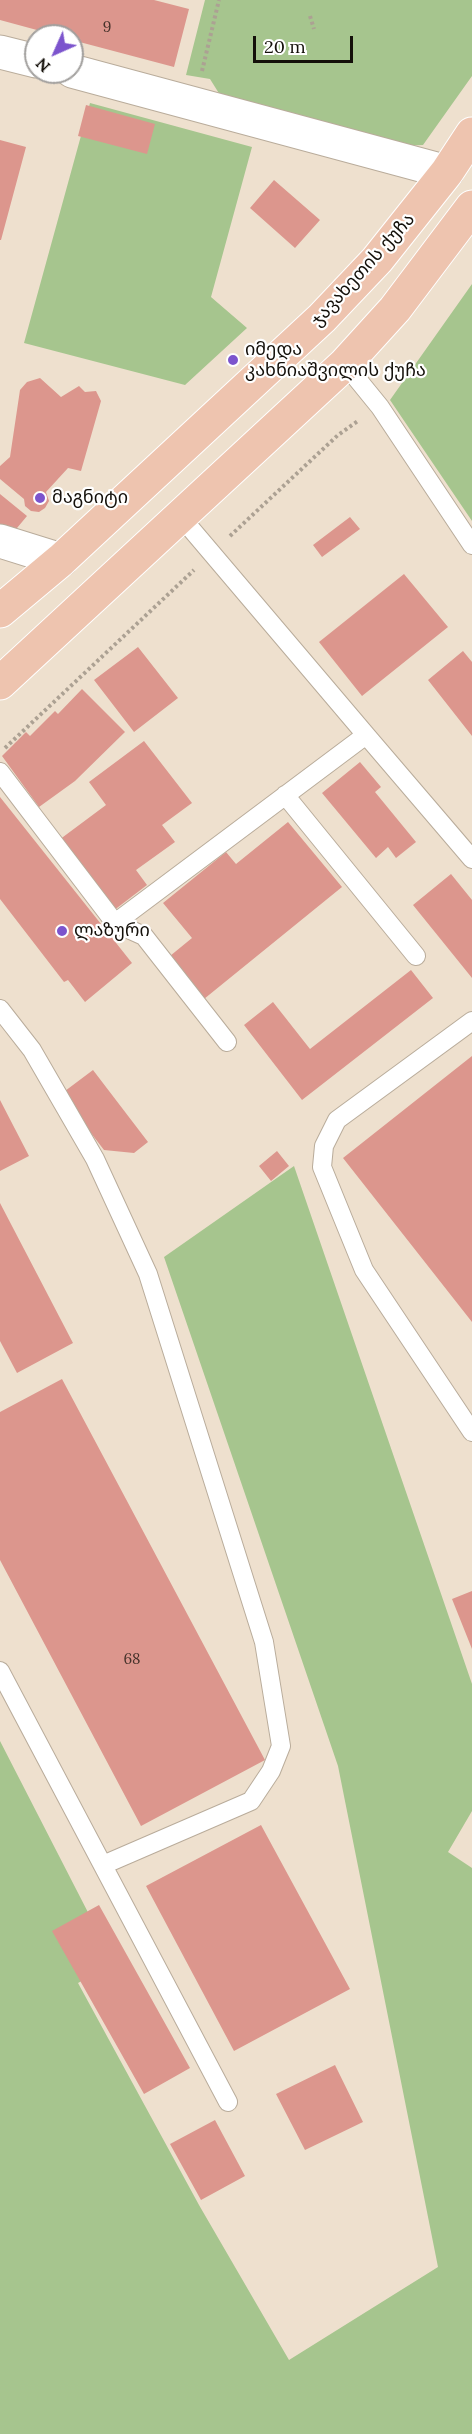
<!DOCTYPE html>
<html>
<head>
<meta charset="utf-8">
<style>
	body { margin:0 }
	#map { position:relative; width:472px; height:2434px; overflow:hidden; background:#eee0ce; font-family:Lora,serif }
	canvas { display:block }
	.north { position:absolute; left:24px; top:24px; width:60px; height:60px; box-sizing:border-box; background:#fff; border:2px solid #a19f9d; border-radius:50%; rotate:225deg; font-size:16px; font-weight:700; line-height:24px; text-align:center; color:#14100a }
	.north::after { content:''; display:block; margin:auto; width:21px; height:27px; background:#7c54cd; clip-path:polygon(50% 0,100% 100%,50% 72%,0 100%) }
	.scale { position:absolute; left:253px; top:36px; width:100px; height:27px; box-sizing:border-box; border:3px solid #14100a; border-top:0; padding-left:8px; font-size:18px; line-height:21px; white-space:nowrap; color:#14100a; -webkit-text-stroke:4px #fff; paint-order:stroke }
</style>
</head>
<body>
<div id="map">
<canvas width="472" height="2434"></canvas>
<div class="north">N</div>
<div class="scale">20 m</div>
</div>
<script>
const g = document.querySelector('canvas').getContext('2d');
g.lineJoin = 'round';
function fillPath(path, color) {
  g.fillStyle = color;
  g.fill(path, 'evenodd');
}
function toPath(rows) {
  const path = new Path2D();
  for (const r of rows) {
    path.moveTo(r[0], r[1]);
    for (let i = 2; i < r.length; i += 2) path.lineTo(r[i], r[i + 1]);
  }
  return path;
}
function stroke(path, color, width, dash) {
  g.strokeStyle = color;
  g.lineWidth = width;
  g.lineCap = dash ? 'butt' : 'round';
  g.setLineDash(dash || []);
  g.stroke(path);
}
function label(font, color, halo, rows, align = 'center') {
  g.font = font + ' Lora,"Noto Sans Georgian",serif';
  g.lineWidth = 4.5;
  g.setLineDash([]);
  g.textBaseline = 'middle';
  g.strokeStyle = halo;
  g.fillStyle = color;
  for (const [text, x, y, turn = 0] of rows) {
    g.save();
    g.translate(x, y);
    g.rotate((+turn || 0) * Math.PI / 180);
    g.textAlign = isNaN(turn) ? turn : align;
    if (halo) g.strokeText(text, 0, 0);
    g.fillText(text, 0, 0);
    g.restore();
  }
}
const green = toPath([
	[205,0,472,0,472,76,423,145,397,146,220,95,210,79,186,75],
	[90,103,252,147,211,297,247,328,185,385,24,343],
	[472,284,472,521,390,400],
	[294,1166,472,1684,472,1811,448,1852,472,1868,472,2434,0,2434,0,1741,114,1963,78,1983,199,2205,289,2360,438,2267,338,1766,164,1257]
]);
const building = toPath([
	[0,0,154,0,189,9,174,67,72,40,72,36,59,36,0,20],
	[86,105,155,124,147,154,78,136],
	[0,140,26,147,1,240,0,240],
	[274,180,320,220,295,248,250,208],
	[40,378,61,397,79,386,85,392,96,391,101,401,81,471,68,468,46,492,49,501,45,508,39,512,31,511,25,506,24,499,0,479,0,466,10,457,20,390,27,382],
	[0,494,27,516,12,534,0,524],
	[350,517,360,529,322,557,313,545],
	[404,574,448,627,362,696,319,642],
	[138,647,178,698,134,732,94,680],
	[463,651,472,662,472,736,428,680],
	[82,689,125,732,75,781,39,807,2,756,26,732,30,736,55,711,58,714],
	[144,741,192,803,162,825,175,842,136,870,147,885,113,911,59,840,106,805,89,782],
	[360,762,381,787,375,792,416,842,396,858,388,847,376,858,322,793],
	[0,797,132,963,85,1002,68,980,64,982,0,899],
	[288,822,342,887,204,999,170,956,192,938,163,903,226,852,236,864],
	[451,874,472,900,472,978,413,905],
	[411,970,433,998,302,1100,244,1025,273,1002,310,1049],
	[472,1056,472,1322,343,1158],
	[93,1070,148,1142,134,1153,104,1150,61,1094],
	[0,1100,29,1156,0,1171],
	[277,1151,289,1166,271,1181,259,1166],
	[0,1203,73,1343,17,1373,0,1341],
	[62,1379,265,1760,141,1826,0,1560,0,1412],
	[472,1591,472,1649,452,1599],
	[261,1825,350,1989,234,2051,146,1886],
	[99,1905,190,2068,144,2094,52,1931],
	[335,2065,363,2122,305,2150,276,2094],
	[215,2120,245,2176,201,2200,170,2144]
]);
const path = toPath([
	[310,16,314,29],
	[202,71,219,0],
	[230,536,338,435,358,421],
	[5,748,194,570]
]);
const lane = toPath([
	[345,364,380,407,472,545],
	[181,517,366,735],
	[0,772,115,923,144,936,227,1042],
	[285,795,416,956],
	[115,923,366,735,472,859],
	[0,1009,32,1050,95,1159,148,1274,264,1642,281,1746,271,1771,251,1801,103,1865],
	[472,1021,337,1120,324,1146,322,1167,364,1270,472,1432],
	[0,1671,228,2102]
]);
const street = toPath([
	[0,52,36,61],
	[72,71,447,172],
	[0,541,61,560]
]);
const primary = toPath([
	[0,611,61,560,322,318,377,260,447,172,472,134],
	[0,683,345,364,395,309,472,207]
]);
const markers = [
	[233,360,6,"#7c54cd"],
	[40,498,6,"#7c54cd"],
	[62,931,6,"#7c54cd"]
];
const numberNames = [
	["9",107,28],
	["68",132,1660]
];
const streetNames = [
	["ჯავახეთის ქუჩა",363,270,-48]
];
const poiNames = [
	["იმედა",245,350],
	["კახნიაშვილის ქუჩა",245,371],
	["მაგნიტი",52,498],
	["ლაზური",74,931]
];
fillPath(green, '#a6c58e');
fillPath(building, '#dc968d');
stroke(lane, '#b9ac9b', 20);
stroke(street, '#b9ac9b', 35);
stroke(primary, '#fff', 35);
stroke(path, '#aca193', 4, [3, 3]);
stroke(lane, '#fff', 18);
stroke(street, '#fff', 33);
stroke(primary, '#eec4af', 33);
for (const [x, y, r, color] of markers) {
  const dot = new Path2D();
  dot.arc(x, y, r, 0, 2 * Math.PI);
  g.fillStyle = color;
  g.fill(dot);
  stroke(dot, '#fff', 2);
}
label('15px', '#46322b', null, numberNames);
label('18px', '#14100a', '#fff', streetNames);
label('18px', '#14100a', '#fff', poiNames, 'left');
</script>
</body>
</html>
